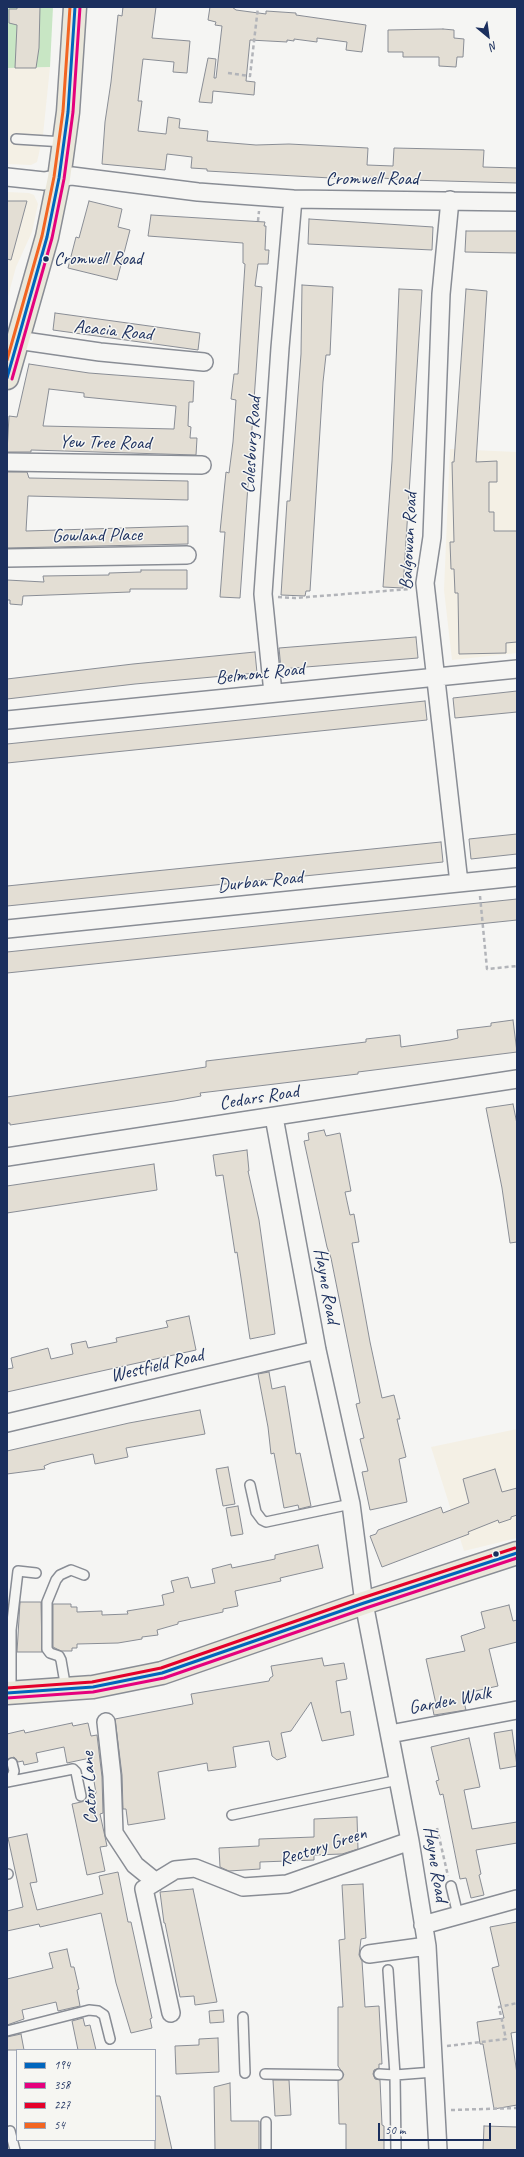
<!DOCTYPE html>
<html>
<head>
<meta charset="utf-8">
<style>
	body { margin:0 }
	#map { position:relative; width:524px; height:2157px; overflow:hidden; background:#f5f5f3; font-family:Caveat,sans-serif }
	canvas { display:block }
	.frame { position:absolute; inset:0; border:8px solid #1b2f5e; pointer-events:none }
	.legend { position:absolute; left:16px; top:2049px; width:140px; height:92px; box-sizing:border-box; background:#f6f6f2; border:1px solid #9ea6b7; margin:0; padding:5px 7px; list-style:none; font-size:12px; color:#1b2f5e }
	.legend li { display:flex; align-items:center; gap:8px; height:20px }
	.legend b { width:20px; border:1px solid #9ea6b7 }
	.north { position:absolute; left:468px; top:16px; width:40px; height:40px; -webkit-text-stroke:3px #f6f6f2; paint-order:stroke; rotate:151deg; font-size:11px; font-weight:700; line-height:16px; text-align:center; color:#1b2f5e }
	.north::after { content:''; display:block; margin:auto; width:14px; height:18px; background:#1b2f5e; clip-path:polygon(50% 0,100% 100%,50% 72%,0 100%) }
	.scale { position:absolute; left:378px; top:2123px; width:113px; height:18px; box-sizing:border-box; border:2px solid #1b2f5e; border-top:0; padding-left:5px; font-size:12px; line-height:14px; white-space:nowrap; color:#1b2f5e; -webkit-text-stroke:3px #f6f6f2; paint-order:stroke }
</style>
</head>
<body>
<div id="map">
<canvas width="524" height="2157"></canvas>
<div class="frame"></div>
<ul class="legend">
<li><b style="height:5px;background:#0065bd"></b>194</li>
<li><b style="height:5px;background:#e5007d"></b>358</li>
<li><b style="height:5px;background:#e4002b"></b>227</li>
<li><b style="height:5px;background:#f26522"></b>54</li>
</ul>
<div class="north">N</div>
<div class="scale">50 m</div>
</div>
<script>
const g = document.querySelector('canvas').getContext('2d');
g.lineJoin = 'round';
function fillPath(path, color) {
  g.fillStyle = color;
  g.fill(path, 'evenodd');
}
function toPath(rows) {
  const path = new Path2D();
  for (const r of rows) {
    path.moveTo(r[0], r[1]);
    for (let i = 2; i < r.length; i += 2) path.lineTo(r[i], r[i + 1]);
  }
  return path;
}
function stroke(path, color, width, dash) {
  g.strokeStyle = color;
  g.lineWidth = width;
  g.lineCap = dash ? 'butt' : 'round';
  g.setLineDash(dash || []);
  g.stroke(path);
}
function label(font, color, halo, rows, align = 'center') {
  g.font = font + ' Caveat,sans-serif';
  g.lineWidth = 3;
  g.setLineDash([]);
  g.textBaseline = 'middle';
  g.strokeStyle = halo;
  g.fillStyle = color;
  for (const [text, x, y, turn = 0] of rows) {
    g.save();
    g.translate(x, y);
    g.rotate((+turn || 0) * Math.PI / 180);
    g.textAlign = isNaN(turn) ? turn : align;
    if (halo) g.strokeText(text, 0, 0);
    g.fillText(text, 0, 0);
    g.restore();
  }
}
const built = toPath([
	[50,67,43,135,37,162,31,165,7,164,7,68],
	[7,192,29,193,34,195,38,204,32,232,16,267,7,300],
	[450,449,517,452,517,653,452,660,444,590],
	[517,1429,517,1538,464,1551,431,1447]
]);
const green = toPath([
	[7,7,53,7,50,67,7,68]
]);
const building = toPath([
	[17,7,40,7,39,48,36,68,15,68,17,25,9,23,9,9,17,9,17,7],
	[123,7,156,7,152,38,190,41,187,73,173,72,174,62,143,59,138,101,142,101,138,131,166,134,168,117,180,119,179,128,208,131,207,141,256,145,289,144,368,148,367,165,393,166,394,148,484,150,483,167,517,168,517,183,409,180,367,177,366,180,207,171,207,169,191,168,192,157,167,154,165,170,102,164,105,122,111,82,118,15,122,16,123,7],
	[210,7,232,7,236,10,266,14,266,11,296,13,296,15,366,25,362,52,346,50,347,42,317,38,317,42,294,39,294,41,287,40,287,42,250,40,246,81,255,82,254,95,213,91,212,103,199,102,208,58,216,59,214,78,216,78,222,26,215,25,216,22,208,20,210,7],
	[443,29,454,30,454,38,464,39,463,57,457,57,456,67,439,66,439,57,403,57,403,52,388,52,388,30,443,29],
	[7,201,27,201,11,260,7,259,7,201],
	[89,201,122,209,118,227,130,230,117,280,68,268,76,237,79,238,89,201],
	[151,215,265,222,264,226,266,226,265,250,269,250,268,264,258,264,255,286,262,287,240,598,220,597,225,532,220,532,226,472,229,473,233,442,236,400,231,399,234,374,238,374,245,264,243,263,243,243,148,236,151,215],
	[309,219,433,227,432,250,308,244,309,219],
	[466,231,517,231,517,253,465,252,466,231],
	[302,285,333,287,330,355,326,355,323,382,310,591,306,591,305,596,281,595,287,501,290,501,291,488,301,354,302,285],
	[399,289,422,290,403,588,383,587,392,461,399,289],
	[466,289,487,291,476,462,497,461,497,482,489,482,489,512,494,512,494,531,517,531,517,642,506,643,506,653,459,654,458,593,455,593,454,569,451,569,450,542,454,542,452,462,454,462,466,289],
	[55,313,200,333,198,350,53,330,55,313],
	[29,364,89,373,194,381,193,402,189,402,188,426,191,427,190,438,197,438,196,455,31,450,31,452,7,452,9,416,17,417,29,364],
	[49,389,84,393,84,397,176,406,174,429,43,426,49,389],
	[7,472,27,472,29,478,188,481,188,500,28,496,26,531,188,526,188,544,7,548,7,472],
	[141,570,187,570,187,589,130,589,130,592,23,596,22,605,10,604,10,600,7,600,7,580,44,582,43,576,109,575,109,573,141,572,141,570],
	[416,637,418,658,281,669,279,648,416,637],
	[255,652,257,673,135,684,7,699,7,679,133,664,255,652],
	[517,691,517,712,455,718,453,698,517,691],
	[425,701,427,720,7,763,7,744,425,701],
	[517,834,517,854,471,859,469,839,517,834],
	[441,842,443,862,7,906,7,886,441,842],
	[517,899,517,920,7,973,7,952,517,899],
	[513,1020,517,1052,358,1072,358,1074,200,1093,201,1096,174,1101,37,1121,10,1125,10,1123,7,1123,7,1097,206,1067,206,1061,366,1042,366,1039,400,1035,401,1047,450,1040,458,1038,457,1030,491,1026,491,1023,513,1020],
	[513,1104,517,1124,517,1242,510,1243,502,1188,486,1108,513,1104],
	[324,1130,326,1136,340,1133,351,1191,345,1192,350,1215,354,1214,359,1242,352,1243,370,1342,382,1398,394,1395,400,1419,397,1419,406,1457,399,1459,407,1502,370,1510,362,1472,368,1471,360,1439,364,1438,356,1404,360,1403,331,1258,327,1247,304,1141,309,1140,308,1133,324,1130],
	[247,1150,249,1171,248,1171,259,1220,275,1334,250,1339,241,1278,237,1252,235,1253,223,1175,216,1176,213,1155,247,1150],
	[154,1164,157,1190,7,1213,7,1186,154,1164],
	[189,1316,196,1350,7,1392,7,1369,13,1368,11,1358,48,1348,51,1359,73,1354,71,1344,86,1341,88,1348,117,1342,116,1338,168,1327,166,1321,189,1316],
	[269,1372,272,1389,285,1386,296,1454,300,1453,311,1506,299,1509,298,1505,284,1508,274,1453,271,1454,268,1427,258,1374,269,1372],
	[200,1410,205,1434,126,1448,128,1457,95,1464,93,1454,51,1463,44,1466,45,1469,7,1474,7,1451,129,1423,200,1410],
	[228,1467,235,1504,223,1506,216,1469,228,1467],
	[495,1469,502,1492,517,1488,517,1515,511,1517,511,1519,499,1523,498,1520,468,1532,469,1534,382,1567,370,1536,376,1534,378,1530,441,1507,443,1513,469,1503,463,1479,495,1469],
	[238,1506,243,1534,231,1536,226,1508,238,1506],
	[318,1545,323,1568,280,1578,281,1581,235,1591,238,1606,223,1609,223,1612,178,1622,178,1624,157,1630,158,1635,142,1637,142,1639,118,1643,77,1644,77,1648,72,1648,72,1651,61,1651,53,1647,53,1604,71,1604,71,1607,77,1607,77,1612,102,1611,102,1615,128,1614,127,1611,164,1605,162,1595,174,1592,171,1581,188,1577,191,1588,215,1583,212,1569,231,1564,232,1568,275,1559,275,1555,318,1545],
	[20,1602,41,1602,42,1652,17,1652,20,1602],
	[509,1605,513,1621,517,1620,517,1642,489,1649,498,1686,462,1694,466,1710,434,1715,432,1705,436,1704,426,1659,465,1651,461,1636,485,1628,481,1612,509,1605],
	[322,1658,324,1666,344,1663,347,1679,336,1681,341,1713,350,1711,354,1735,322,1741,311,1702,291,1731,281,1733,286,1757,277,1760,272,1756,269,1741,233,1747,236,1767,208,1771,207,1763,158,1772,165,1819,128,1825,126,1809,123,1809,122,1775,115,1719,193,1704,191,1694,269,1681,270,1678,273,1676,271,1666,322,1658],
	[72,1723,73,1726,88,1723,91,1736,97,1735,102,1777,103,1813,100,1814,107,1846,100,1847,105,1871,87,1875,72,1804,90,1800,96,1793,90,1758,67,1763,64,1747,36,1753,38,1762,24,1765,23,1761,18,1762,14,1757,7,1760,7,1734,24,1730,25,1733,72,1723],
	[512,1730,517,1766,500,1769,494,1733,512,1730],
	[469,1738,480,1787,464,1790,472,1829,517,1822,517,1843,476,1850,481,1874,479,1875,484,1895,471,1898,466,1878,460,1879,443,1794,440,1795,436,1781,439,1780,431,1747,469,1738],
	[357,1817,358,1849,342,1854,314,1855,314,1860,260,1862,260,1869,229,1871,220,1867,219,1848,259,1846,259,1839,314,1837,314,1819,357,1817],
	[27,1834,37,1882,30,1883,37,1910,103,1894,99,1876,118,1872,128,1922,131,1922,152,2018,150,2019,152,2028,131,2033,116,1983,101,1913,40,1927,39,1924,7,1931,7,1911,23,1907,8,1838,27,1834],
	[363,1884,366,1938,361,1939,359,1955,362,1961,365,2007,379,2006,382,2064,379,2064,379,2068,374,2070,373,2074,375,2079,380,2080,382,2125,384,2126,384,2150,346,2150,346,2124,339,2124,338,2081,344,2075,338,2066,338,2007,343,2007,339,1940,345,1939,342,1885,363,1884],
	[193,1889,217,2002,195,2005,194,1996,180,1997,165,1923,164,1923,160,1892,193,1889],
	[517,1922,517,2032,511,2033,517,2074,517,2105,494,2109,483,2044,480,2044,477,2022,504,2018,492,1968,499,1966,490,1927,517,1922],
	[67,1949,71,1967,74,1967,79,1989,77,1990,80,2006,58,2011,56,2002,22,2010,24,2019,7,2025,7,1979,53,1968,49,1953,67,1949],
	[223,2010,224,2022,210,2023,209,2011,223,2010],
	[83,2018,85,2026,90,2025,96,2050,78,2050,72,2021,83,2018],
	[21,2034,24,2050,7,2050,7,2037,21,2034],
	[218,2038,219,2072,176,2074,175,2046,199,2045,199,2039,218,2038],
	[273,2080,289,2080,291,2115,275,2116,273,2080],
	[230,2083,231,2121,259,2121,259,2150,215,2150,214,2087,230,2083],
	[155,2096,160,2096,172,2150,155,2150,155,2096],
	[484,2126,517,2127,517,2150,483,2150,484,2126]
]);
const path = toPath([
	[228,73,250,76,258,7],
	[258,221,259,211],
	[278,597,295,598,410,589],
	[480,896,487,969,517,966],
	[437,1828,448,1876],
	[447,2046,506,2039,499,2007,517,2003],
	[451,2110,517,2108]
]);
const lane = toPath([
	[16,139,64,142],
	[250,1485,256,1512,262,1520,266,1522,351,1504],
	[66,1689,61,1660,59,1656,50,1653,47,1649,47,1602,56,1580,60,1575,71,1570,84,1575],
	[11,1693,11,1630,18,1571,36,1573],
	[7,1778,12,1777,14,1771,12,1763],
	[7,1782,73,1769,76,1772,81,1796],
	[232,1815,398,1780],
	[7,1874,8,1874],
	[451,1886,458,1915],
	[243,2017,245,2073],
	[7,2031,89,2010,98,2011,104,2015,110,2039],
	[265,2074,338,2075],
	[379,2074,395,2075,388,1970],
	[266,2122,266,2150],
	[10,2131,15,2150],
	[396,2150,395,2075,434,2072]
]);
const street = toPath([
	[7,177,44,181,72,176,198,192,293,199,517,202],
	[450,200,441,294,432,537,425,583,459,883],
	[17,340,100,352,204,362],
	[7,462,202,465],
	[7,558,187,555],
	[273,693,263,594,280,348,293,199],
	[7,720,517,669],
	[7,929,517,877],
	[274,1117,317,1350,351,1504,364,1603,410,1841,427,1946,438,2150],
	[7,1157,517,1079],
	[7,1423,317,1350],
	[106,1722,112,1776,114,1833,135,1865,156,1882],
	[390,1734,517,1710],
	[423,1925,517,1899],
	[369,1954,427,1946],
	[171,2013,144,1889,175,1870,195,1868,243,1887,287,1884,410,1841]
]);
const primary = toPath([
	[7,378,47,237,59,178,68,112,75,7],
	[7,1693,93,1687,162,1673,364,1603,517,1553]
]);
const bus1 = toPath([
	[7,378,47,237,59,178,68,112,75,7],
	[7,1693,93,1687,162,1673,364,1603,517,1553]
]);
const bus2 = toPath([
	[12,379,52,238,64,179,73,112,80,7],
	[7,1698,93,1692,164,1678,366,1608,517,1558]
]);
const bus3 = toPath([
	[7,1688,92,1682,161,1668,362,1598,515,1548]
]);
const bus4 = toPath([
	[7,360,42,236,54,177,63,111,70,7]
]);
const markers = [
	[46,259,3.5,"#1b2f5e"],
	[496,1554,3.5,"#1b2f5e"]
];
const busNames = [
	["Cromwell Road",54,259]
];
const streetNames = [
	["Cromwell Road",372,179],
	["Acacia Road",113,331,6],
	["Yew Tree Road",105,443,1],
	["Colesburg Road",252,445,-86],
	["Gowland Place",97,536,-1],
	["Balgowan Road",409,541,-87],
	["Belmont Road",260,674,-6],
	["Durban Road",260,882,-6],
	["Cedars Road",259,1098,-9],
	["Hayne Road",326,1286,80],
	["Westfield Road",157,1366,-13],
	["Garden Walk",450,1701,-11],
	["Cator Lane",90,1788,-93],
	["Rectory Green",323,1847,-18],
	["Hayne Road",435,1864,81]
];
fillPath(built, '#f4f0e5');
fillPath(green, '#c8e6c4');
fillPath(building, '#e3ded4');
stroke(building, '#898d95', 1);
stroke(lane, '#898d95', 12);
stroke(street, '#898d95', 20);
stroke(primary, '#898d95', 25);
stroke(path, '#b2b4b9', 2.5, [4, 3]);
stroke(lane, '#f5f5f3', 9);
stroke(street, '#f5f5f3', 17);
stroke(primary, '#eae7da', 22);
stroke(bus1, '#0065bd', 3);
stroke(bus2, '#e5007d', 3);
stroke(bus3, '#e4002b', 3);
stroke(bus4, '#f26522', 3);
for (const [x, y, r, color] of markers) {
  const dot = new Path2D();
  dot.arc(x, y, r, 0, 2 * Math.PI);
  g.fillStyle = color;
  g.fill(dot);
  stroke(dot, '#f6f6f2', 1.5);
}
label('18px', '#1b2f5e', '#f6f6f2', busNames, 'left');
label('19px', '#1b2f5e', '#f6f6f2', streetNames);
</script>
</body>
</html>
